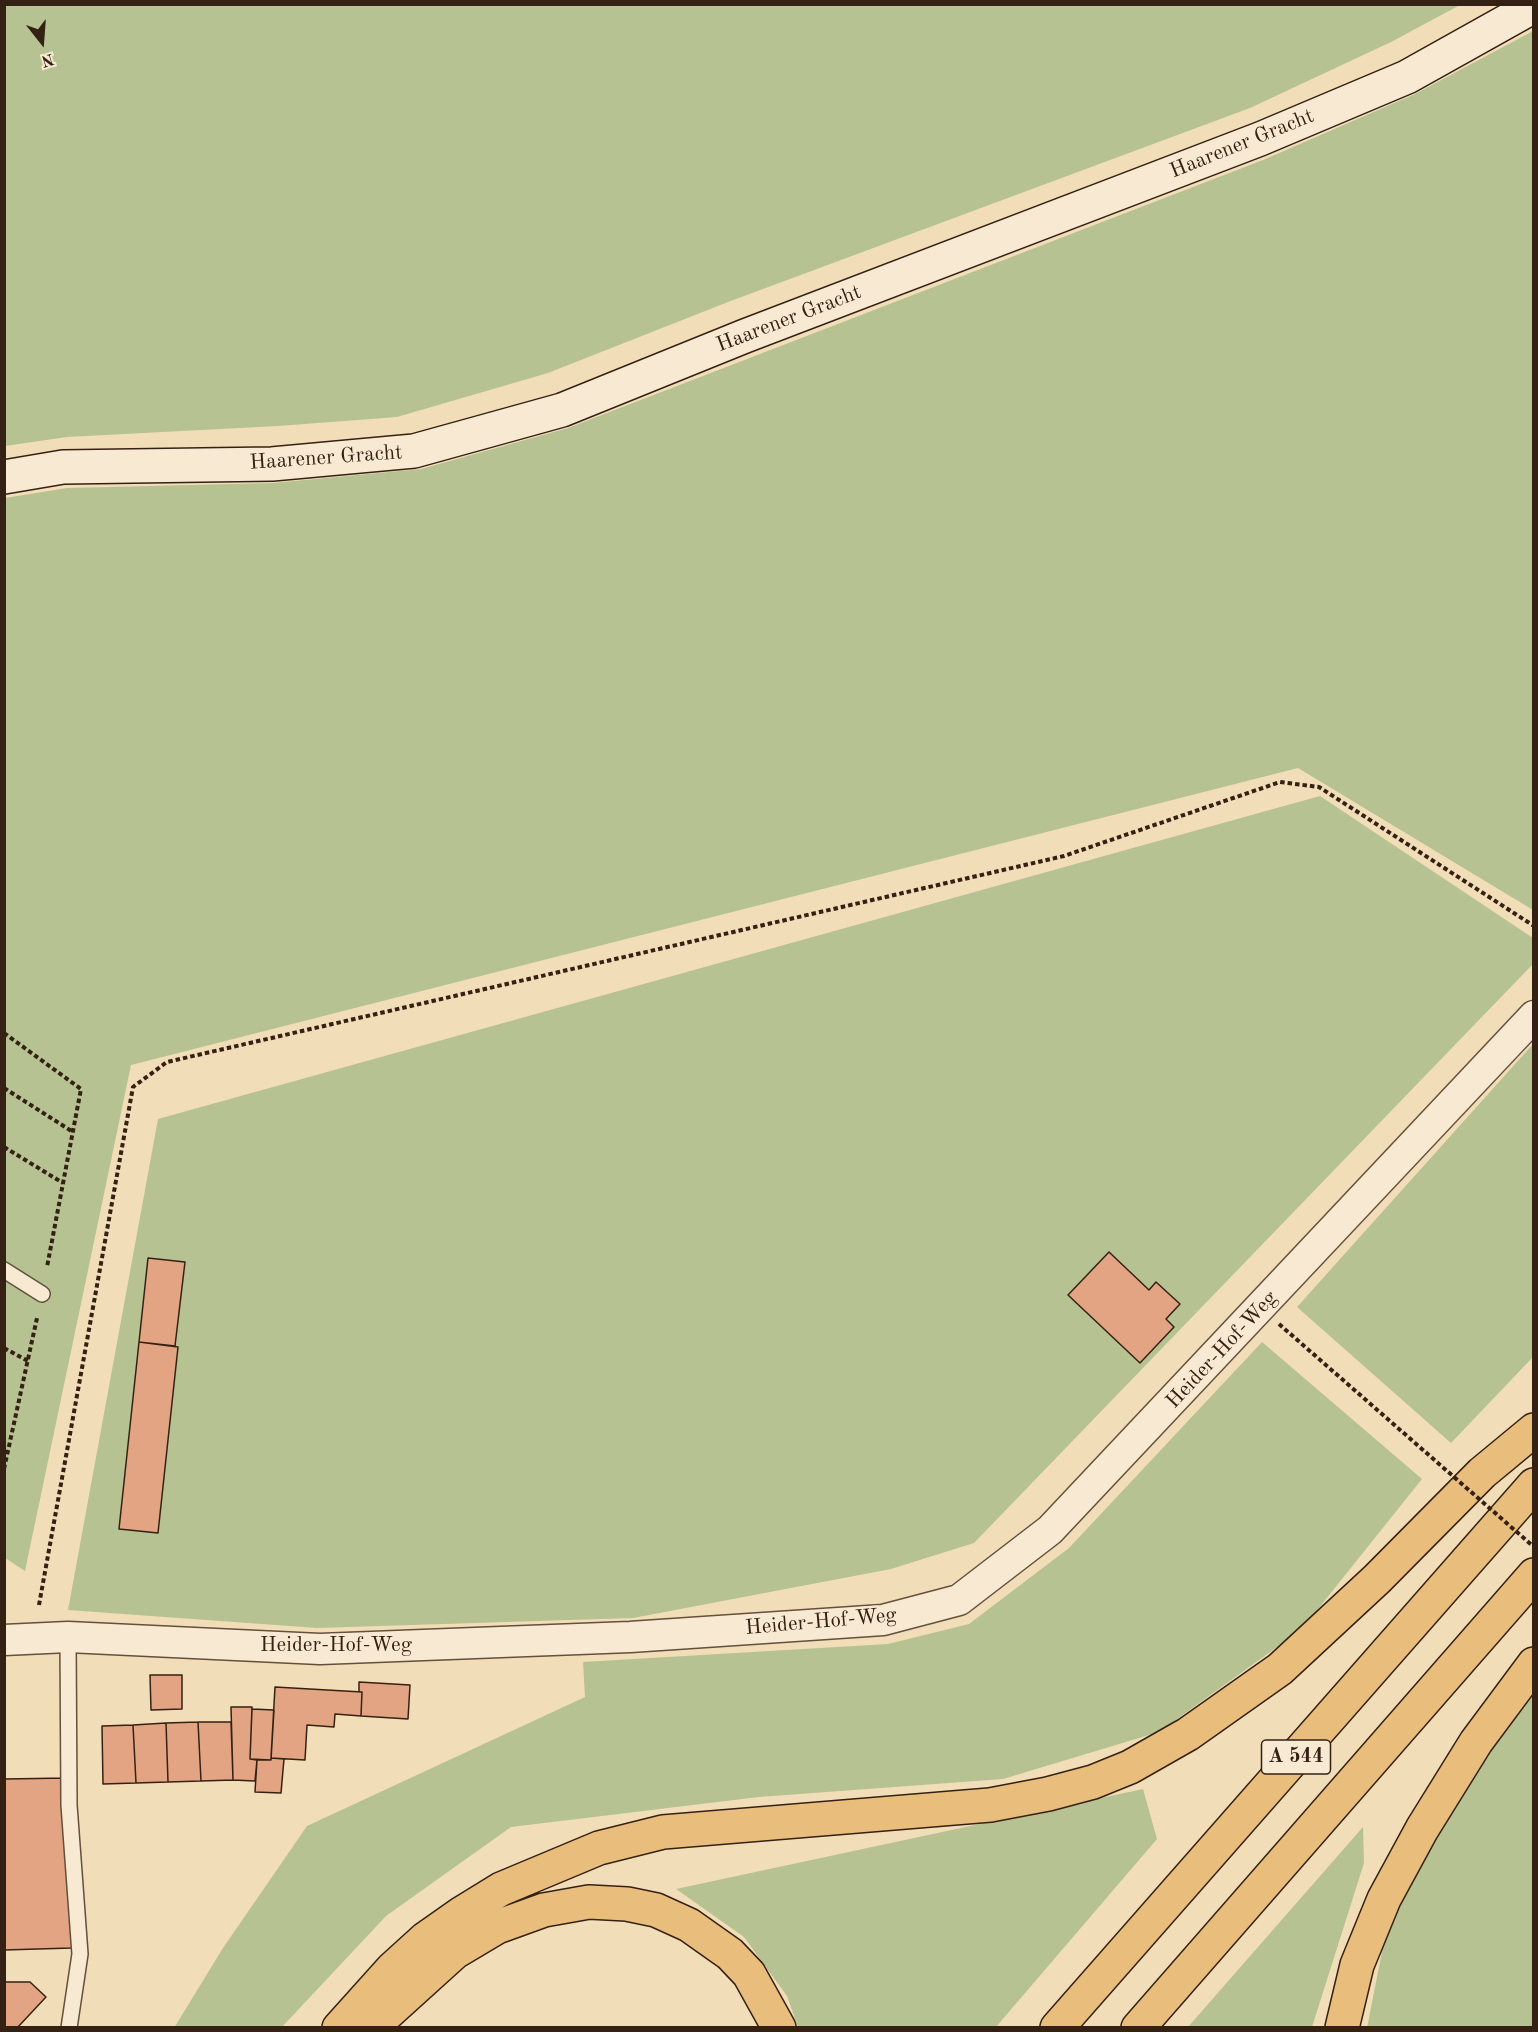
<!DOCTYPE html>
<html>
<head>
<meta charset="utf-8">
<style>
	body { margin:0 }
	#map { position:relative; width:1538px; height:2032px; overflow:hidden; background:#f2ddb9; font-family:"Old Standard TT",serif }
	canvas { display:block }
	.frame { position:absolute; inset:0; border:6px solid #352113; pointer-events:none }
	.north { position:absolute; left:12px; top:12px; width:60px; height:60px; -webkit-text-stroke:4px #f7e9d2; paint-order:stroke; rotate:163deg; font-size:16px; font-weight:700; line-height:24px; text-align:center; color:#352113 }
	.north::after { content:''; display:block; margin:auto; width:21px; height:27px; background:#352113; clip-path:polygon(50% 0,100% 100%,50% 72%,0 100%) }
</style>
</head>
<body>
<div id="map">
<canvas width="1538" height="2032"></canvas>
<div class="frame"></div>
<div class="north">N</div>
</div>
<script>
const g = document.querySelector('canvas').getContext('2d');
g.lineJoin = 'round';
function fillPath(path, color) {
  g.fillStyle = color;
  g.fill(path, 'evenodd');
}
function toPath(rows) {
  const path = new Path2D();
  for (const r of rows) {
    path.moveTo(r[0], r[1]);
    for (let i = 2; i < r.length; i += 2) path.lineTo(r[i], r[i + 1]);
  }
  return path;
}
function stroke(path, color, width, dash) {
  g.strokeStyle = color;
  g.lineWidth = width;
  g.lineCap = dash ? 'butt' : 'round';
  g.setLineDash(dash || []);
  g.stroke(path);
}
function label(font, color, halo, rows, align = 'center') {
  g.font = font + ' "Old Standard TT",serif';
  g.lineWidth = 4.5;
  g.setLineDash([]);
  g.textBaseline = 'middle';
  g.strokeStyle = halo;
  g.fillStyle = color;
  for (const [text, x, y, turn = 0] of rows) {
    g.save();
    g.translate(x, y);
    g.rotate((+turn || 0) * Math.PI / 180);
    g.textAlign = isNaN(turn) ? turn : align;
    if (halo) g.strokeText(text, 0, 0);
    g.fillText(text, 0, 0);
    g.restore();
  }
}
const green = toPath([
	[4,5,5,4,1460,5,1391,42,1250,108,728,302,548,373,397,417,278,426,67,437,5,446],
	[1533,31,1533,910,1298,768,131,1065,25,1571,5,1558,5,498,67,488,273,483,421,469,568,428,1263,160,1415,94],
	[1320,796,1533,938,1533,964,974,1543,891,1569,633,1618,317,1628,68,1610,158,1119],
	[1533,1044,1533,1357,1451,1443,1297,1307],
	[1262,1342,1422,1479,1302,1629,1159,1732,1003,1779,759,1797,511,1827,386,1916,282,2027,174,2028,223,1948,307,1826,585,1697,583,1662,888,1644,969,1624,1069,1548],
	[1533,1693,1533,2027,1367,2028,1386,1931,1471,1771],
	[1143,1789,1157,1839,996,2027,798,2027,787,1996,744,1937,676,1889],
	[1363,1827,1364,1863,1312,2027,1188,2027]
]);
const building = toPath([
	[1109,1252,1149,1290,1156,1282,1180,1304,1166,1319,1174,1327,1140,1363,1068,1295,1109,1252],
	[148,1258,185,1262,175,1346,139,1342,148,1258],
	[139,1342,178,1347,158,1533,119,1529,139,1342],
	[150,1675,182,1675,182,1709,151,1710,150,1675],
	[359,1682,410,1685,408,1719,361,1716,362,1692,359,1692,359,1682],
	[275,1687,362,1692,361,1716,335,1714,334,1727,307,1725,305,1760,271,1758,275,1687],
	[231,1707,252,1707,250,1759,257,1760,255,1781,233,1780,231,1707],
	[252,1709,274,1710,271,1760,250,1759,252,1709],
	[198,1722,231,1722,233,1780,201,1781,198,1722],
	[198,1722,201,1781,168,1782,166,1723,198,1722],
	[166,1723,168,1782,136,1783,133,1725,166,1723],
	[133,1725,136,1783,103,1784,102,1726,133,1725],
	[271,1758,284,1759,281,1793,255,1792,257,1760,271,1760,271,1758],
	[67,1778,72,1948,4,1950,4,1779,67,1778],
	[4,1982,30,1982,46,1997,17,2028,4,2028,4,1982]
]);
const path = toPath([
	[4,1033,81,1089,47,1267],
	[4,1088,73,1132],
	[4,1147,63,1183],
	[4,1348,28,1361],
	[4,1469,37,1318],
	[39,1605,133,1087,167,1062,1064,856,1280,782,1319,787,1534,926]
]);
const service = toPath([
	[4,1270,42,1294],
	[68,1637,69,1805,80,1954,69,2028]
]);
const minor = toPath([
	[4,1640,68,1637,320,1649,630,1637,883,1620,959,1600,1050,1530,1534,1016]
]);
const secondary = toPath([
	[4,477,63,467,272,464,414,451,562,410,745,336,1260,139,1407,77,1534,6]
]);
const motorway = toPath([
	[339,2028,392,1969,425,1939,462,1913,501,1889,599,1848,663,1832,990,1805,1048,1794,1093,1782,1130,1767,1188,1734,1280,1669,1377,1579,1482,1473,1534,1430],
	[371,2028,455,1952,497,1927,544,1910,589,1902,627,1904,656,1910,689,1925,730,1954,749,1974,779,2028],
	[1057,2028,1534,1485],
	[1138,2028,1534,1575],
	[1342,2028,1357,1965,1384,1899,1422,1829,1476,1742,1534,1664]
]);
const pathBridge = toPath([
	[1279,1324,1534,1547]
]);
const shields = [
	[1296,1757,69]
];
const shieldNames = [
	["A 544",1296,1757]
];
const streetNames = [
	["Haarener Gracht",1242,144,-22],
	["Haarener Gracht",789,319,-21],
	["Haarener Gracht",326,458,-4],
	["Heider-Hof-Weg",1222,1350,-47],
	["Heider-Hof-Weg",821,1622,-5],
	["Heider-Hof-Weg",336,1645]
];
fillPath(green, '#b6c292');
fillPath(building, '#e3a484');
stroke(building, '#352113', 1.5);
stroke(service, '#64503c', 18);
stroke(minor, '#64503c', 33);
stroke(secondary, '#352113', 36);
stroke(motorway, '#352113', 36);
stroke(path, '#352113', 4, [4.5, 3]);
stroke(service, '#f7e9d2', 15);
stroke(minor, '#f7e9d2', 30);
stroke(secondary, '#f7e9d2', 33);
stroke(motorway, '#e9be7c', 33);
stroke(pathBridge, '#352113', 4, [4.5, 3]);
for (const [x, y, w] of shields) {
  const box = new Path2D();
  box.roundRect(x - w / 2, y - 17, w, 34, 4.5);
  g.fillStyle = '#f7e9d2';
  g.fill(box);
  stroke(box, '#352113', 1.5);
}
label('bold 20px', '#352113', null, shieldNames);
label('21px', '#352113', '#f7e9d2', streetNames);
</script>
</body>
</html>
